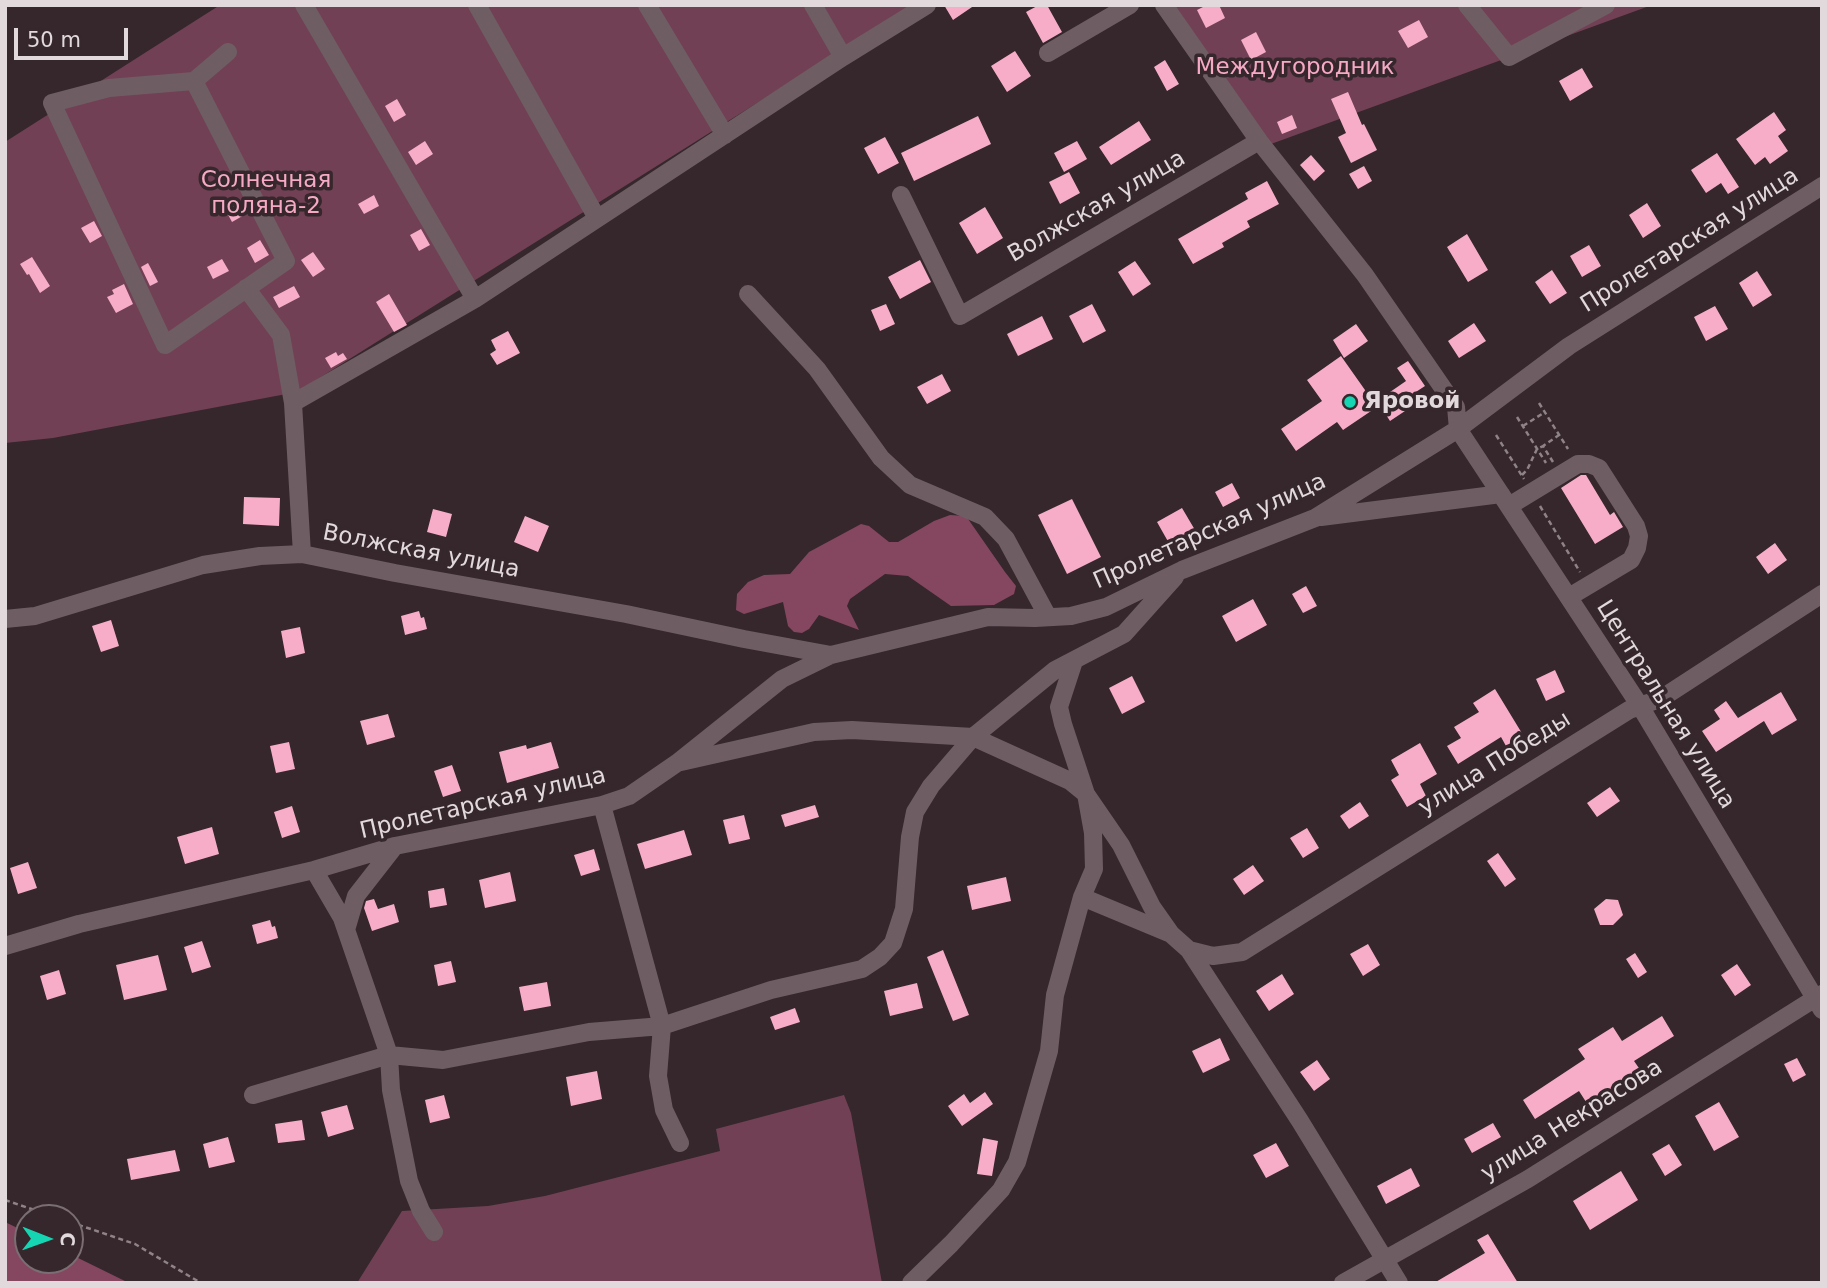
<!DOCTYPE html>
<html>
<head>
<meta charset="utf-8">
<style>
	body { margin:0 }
	#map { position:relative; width:1827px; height:1288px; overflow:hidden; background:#35272c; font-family:"DejaVu Sans",sans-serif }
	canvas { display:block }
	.frame { position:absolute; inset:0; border:7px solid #e2d9dc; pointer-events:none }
	.north { position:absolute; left:14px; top:1204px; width:70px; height:70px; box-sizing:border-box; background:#35272c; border:2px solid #7a6e72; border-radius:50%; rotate:91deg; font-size:19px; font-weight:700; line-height:28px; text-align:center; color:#e2d9dc }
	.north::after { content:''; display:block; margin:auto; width:24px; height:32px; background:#15d5b3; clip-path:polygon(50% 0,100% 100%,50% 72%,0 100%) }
	.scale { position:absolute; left:14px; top:28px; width:114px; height:32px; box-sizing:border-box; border:4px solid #e2d9dc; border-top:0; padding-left:9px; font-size:21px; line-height:24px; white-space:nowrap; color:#e2d9dc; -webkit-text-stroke:5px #35272c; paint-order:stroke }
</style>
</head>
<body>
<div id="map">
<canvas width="1827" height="1288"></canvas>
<div class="frame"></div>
<div class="north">С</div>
<div class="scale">50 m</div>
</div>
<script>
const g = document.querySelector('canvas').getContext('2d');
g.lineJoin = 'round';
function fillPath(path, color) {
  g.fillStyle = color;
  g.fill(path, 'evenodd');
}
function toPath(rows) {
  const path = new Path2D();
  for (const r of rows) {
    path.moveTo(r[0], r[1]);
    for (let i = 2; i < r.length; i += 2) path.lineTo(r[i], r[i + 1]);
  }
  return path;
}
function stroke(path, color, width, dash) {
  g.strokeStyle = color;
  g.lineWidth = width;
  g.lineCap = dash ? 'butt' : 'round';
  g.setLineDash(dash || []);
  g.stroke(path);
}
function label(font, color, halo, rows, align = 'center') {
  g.font = font + ' "DejaVu Sans",sans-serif';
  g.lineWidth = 7;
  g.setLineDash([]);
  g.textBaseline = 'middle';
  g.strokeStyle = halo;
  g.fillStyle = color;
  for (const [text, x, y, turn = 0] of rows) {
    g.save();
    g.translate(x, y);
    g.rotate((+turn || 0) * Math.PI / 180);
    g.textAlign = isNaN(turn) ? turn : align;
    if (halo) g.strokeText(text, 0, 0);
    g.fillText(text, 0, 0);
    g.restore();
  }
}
const green = toPath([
	[220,5,913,5,297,392,53,438,5,443,5,142],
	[1172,5,1652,5,1271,144],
	[844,1095,851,1113,882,1283,357,1283,402,1211,488,1206,545,1196,720,1151,716,1129]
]);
const forest = toPath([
	[950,515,966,516,1005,572,1016,586,1014,594,994,605,951,606,908,576,885,574,850,599,847,606,859,630,819,615,809,629,802,633,794,632,788,626,783,602,744,614,736,610,737,594,748,582,764,575,790,574,809,552,861,524,869,526,889,542,898,542,934,521],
	[5,1222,28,1233,28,1260,70,1260,70,1254,129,1283,5,1283]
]);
const building = toPath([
	[944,5,975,5,953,20],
	[1039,5,1047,5,1062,32,1043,43,1026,12],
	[1207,5,1219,5,1225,18,1206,28,1197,10],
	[1419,20,1428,37,1408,48,1398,31],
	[1256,32,1266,52,1251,60,1241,40],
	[1015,51,1031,76,1007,92,991,66],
	[1165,60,1179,84,1167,91,1154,67],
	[1582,68,1593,87,1570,101,1559,81],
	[1348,92,1362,125,1364,124,1377,150,1351,163,1338,137,1346,133,1331,99],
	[397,99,406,115,394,122,385,106],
	[1774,112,1786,130,1778,136,1788,151,1770,164,1765,157,1755,165,1736,139],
	[1292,115,1297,128,1282,134,1277,122],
	[978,116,991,144,914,181,901,153],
	[1139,121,1151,140,1111,165,1099,147],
	[885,137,899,163,878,174,864,148],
	[425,141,433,154,416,165,408,152],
	[1077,141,1087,159,1064,172,1054,153],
	[1717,153,1739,187,1728,194,1721,183,1706,193,1691,170],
	[1311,155,1325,171,1314,181,1300,165],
	[1364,166,1372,181,1358,189,1349,174],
	[1069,172,1080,193,1060,204,1049,182],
	[1267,181,1279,204,1247,221,1250,227,1222,243,1224,247,1193,264,1178,239,1248,199,1245,193],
	[374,195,379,206,364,214,358,204],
	[239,201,246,214,232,222,225,209],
	[1647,203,1661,226,1643,238,1629,215],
	[985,207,1003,238,977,254,959,223],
	[94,221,102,236,90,243,81,228],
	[421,229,430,245,419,251,410,235],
	[1467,234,1488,270,1468,282,1447,247],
	[260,240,269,255,255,263,247,248],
	[1589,245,1601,266,1582,277,1570,256],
	[313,252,325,269,313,277,301,260],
	[32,257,50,286,40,293,29,274,27,275,20,264],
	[222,259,229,271,213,279,207,267],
	[920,260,931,282,900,299,888,277],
	[1135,261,1151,284,1133,296,1118,272],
	[148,263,158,282,150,286,141,267],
	[1552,270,1567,293,1550,304,1535,282],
	[1757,271,1772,295,1753,307,1739,283],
	[124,284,133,304,116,313,107,297,114,294,112,290],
	[294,286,300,297,279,308,273,297],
	[389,294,407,325,394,332,376,302],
	[886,304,895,324,880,331,871,310],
	[1092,304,1106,331,1083,343,1069,316],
	[1715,306,1728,329,1706,341,1694,317],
	[1042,316,1053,339,1018,356,1007,334],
	[1474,323,1486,341,1459,358,1448,341],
	[1356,324,1368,341,1344,358,1333,340],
	[508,331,520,353,497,365,490,354,496,350,491,340],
	[336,352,338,356,343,353,347,359,331,368,325,358],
	[1341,356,1377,407,1343,430,1337,422,1296,451,1281,429,1322,401,1307,380],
	[1408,361,1425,386,1399,403,1405,411,1390,421,1377,401,1406,381,1397,368],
	[942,374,951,391,927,404,917,387],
	[1581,475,1586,475,1610,515,1614,512,1623,527,1595,544,1561,488],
	[1232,483,1240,498,1223,507,1215,492],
	[244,497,280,498,279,526,243,524],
	[1072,499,1101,557,1067,574,1038,515],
	[1182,508,1195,530,1170,545,1157,522],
	[433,509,452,514,446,537,427,532],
	[525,516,549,526,538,552,514,542],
	[1775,543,1787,560,1768,574,1756,557],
	[1306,586,1317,606,1303,613,1292,594],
	[1253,599,1267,625,1236,642,1222,616],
	[419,611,421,618,424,617,427,629,405,635,401,616],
	[111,620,119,646,101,652,92,626],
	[300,627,305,653,286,658,281,631],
	[1555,670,1565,692,1546,701,1536,679],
	[1132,676,1145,702,1122,714,1109,688],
	[1495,689,1523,735,1506,746,1501,737,1458,764,1447,746,1461,738,1454,727,1479,712,1473,703],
	[1781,692,1797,720,1772,735,1764,721,1716,752,1702,731,1720,719,1714,710,1726,701,1738,718],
	[388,714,395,737,367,745,360,721],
	[289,742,295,769,276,773,270,746],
	[551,742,559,768,507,783,499,752,526,745,527,749],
	[1420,743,1437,774,1420,784,1426,796,1407,807,1391,780,1399,775,1391,760],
	[452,765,461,791,443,797,434,771],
	[1610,787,1620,801,1597,817,1587,803],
	[1360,802,1369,816,1349,829,1340,816],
	[815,805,819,817,785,827,781,815],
	[292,806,300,832,282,838,274,812],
	[744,815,750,839,729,844,723,820],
	[212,827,219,854,185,864,177,837],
	[1307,828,1319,848,1303,858,1290,838],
	[684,830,692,855,645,869,637,844],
	[594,849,600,870,581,876,574,855],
	[1498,853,1516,879,1505,887,1487,861],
	[28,862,37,888,18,894,10,868],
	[1253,865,1264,881,1244,895,1233,879],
	[510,872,516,901,485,908,479,880],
	[1006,877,1011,901,972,910,967,886],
	[444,888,447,905,430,908,428,891],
	[374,899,378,909,394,904,399,922,372,931,364,908,366,901],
	[1606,899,1618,900,1623,915,1613,925,1600,925,1594,909],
	[270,920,272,927,275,926,278,938,257,944,252,925],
	[202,941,211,967,192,973,184,947],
	[1368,944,1380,965,1363,976,1350,954],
	[943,950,969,1015,953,1021,927,957],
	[1635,953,1647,972,1638,978,1626,959],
	[158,955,167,990,124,1000,116,965],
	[451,961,456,982,438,986,434,965],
	[1737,964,1751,985,1735,996,1721,975],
	[59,970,66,994,47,1000,40,976],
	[1282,974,1294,994,1269,1011,1256,991],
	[547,982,551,1006,524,1011,519,987],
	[917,983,923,1008,890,1016,884,991],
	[795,1008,800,1022,775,1030,770,1017],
	[1662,1016,1674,1036,1634,1061,1641,1071,1588,1105,1579,1091,1535,1119,1523,1100,1585,1059,1578,1049,1613,1027,1622,1041],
	[1220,1038,1230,1060,1203,1073,1192,1051],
	[1797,1058,1806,1075,1793,1082,1784,1064],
	[1317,1060,1330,1079,1314,1091,1300,1072],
	[597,1071,602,1099,571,1106,566,1077],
	[985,1092,993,1104,962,1126,948,1106,964,1094,970,1103],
	[444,1095,450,1118,430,1123,425,1100],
	[1719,1102,1739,1137,1714,1151,1695,1116],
	[347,1105,354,1129,328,1137,321,1112],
	[302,1120,305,1140,278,1143,275,1124],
	[1493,1123,1501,1137,1472,1153,1464,1139],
	[228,1137,235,1162,209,1168,203,1144],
	[983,1138,998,1141,992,1176,977,1174],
	[1276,1143,1289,1166,1266,1178,1253,1155],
	[1669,1144,1682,1165,1665,1176,1652,1154],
	[175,1150,180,1171,131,1180,127,1159],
	[1411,1168,1420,1186,1386,1204,1377,1186],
	[1621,1171,1638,1200,1590,1230,1573,1201],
	[1488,1234,1518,1283,1434,1283,1485,1253,1477,1240]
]);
const path = toPath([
	[1539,403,1568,449],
	[1517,417,1546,463],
	[1523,426,1545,412],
	[1496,435,1524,479],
	[1553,462,1543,446,1559,435],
	[1522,475,1527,470,1537,449,1543,446],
	[1540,506,1580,572],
	[5,1200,58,1218],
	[70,1222,135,1244,201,1283]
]);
const minor = toPath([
	[304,5,475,299],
	[477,5,597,218],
	[647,5,725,135],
	[813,5,843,57],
	[1164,5,1259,141,1365,275,1456,407,1458,429,1640,706,1822,1010],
	[1467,5,1509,57,1606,5],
	[1048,53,1130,5],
	[194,81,286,261,165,345,52,103,109,88,194,81,228,52],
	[901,195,960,316,1259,141],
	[246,288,281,335,293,403,302,554],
	[748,294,817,369,881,458,910,485,985,517,1006,539,1048,617],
	[293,403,475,299,843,57,927,5],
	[1509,506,1578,464,1589,464,1599,468,1636,526,1639,536,1637,548,1631,560,1569,597],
	[1321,517,1501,494],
	[5,619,35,616,203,565,260,556,302,554,395,573,626,614,744,639,831,655],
	[681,762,814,732,852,730,973,737,1070,781,1086,794,1121,845,1152,907,1171,934,1189,950,1300,1121,1399,1283],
	[602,805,662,1026,658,1076,664,1110,680,1143],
	[314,870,342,918,389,1055,443,1060,589,1032,662,1026,771,990,862,969,880,957,893,943,904,909,910,837,915,812,931,786,973,737,1055,670,1124,634,1175,577],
	[1082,897,1171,934],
	[346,930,356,896,395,846],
	[5,946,79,924,314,870,395,846,602,805,629,796,677,763,782,679,831,655,988,617,1035,618,1071,616,1106,607,1182,570,1315,518,1458,429,1569,346,1822,186],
	[1189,950,1213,956,1242,952,1629,710,1662,698,1822,594],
	[253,1095,389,1055,391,1090,409,1181,421,1211,434,1232],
	[911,1283,951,1244,1001,1190,1017,1162,1049,1051,1055,995,1082,897,1094,869,1093,833,1086,794,1063,724,1059,707,1074,661],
	[1343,1283,1528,1179,1822,994]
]);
const markers = [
	[1350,402,7,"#15d5b3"]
];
const parkNames = [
	["Междугородник",1295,68],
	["Солнечная",266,181],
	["поляна-2",266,207]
];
const streetNames = [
	["Волжская улица",1097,207,-30],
	["Пролетарская улица",1690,241,-32],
	["Пролетарская улица",1210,532,-24],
	["Волжская улица",421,552,11],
	["Центральная улица",1665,705,58],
	["улица Победы",1495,764,-32],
	["Пролетарская улица",483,804,-13],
	["улица Некрасова",1572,1121,-32]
];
const poiNames = [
	["Яровой",1364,402]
];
fillPath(green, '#724054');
fillPath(forest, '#85465f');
fillPath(building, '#f7adc8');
stroke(path, '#8f8387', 2.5, [5, 3.5]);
stroke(minor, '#6e5e63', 18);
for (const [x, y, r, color] of markers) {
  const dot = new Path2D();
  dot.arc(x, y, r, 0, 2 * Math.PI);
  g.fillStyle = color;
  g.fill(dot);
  stroke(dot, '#35272c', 2.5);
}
label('23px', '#f6a9c5', '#35272c', parkNames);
label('23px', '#e2d9dc', '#35272c', streetNames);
label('bold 23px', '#e2d9dc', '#35272c', poiNames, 'left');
</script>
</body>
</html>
